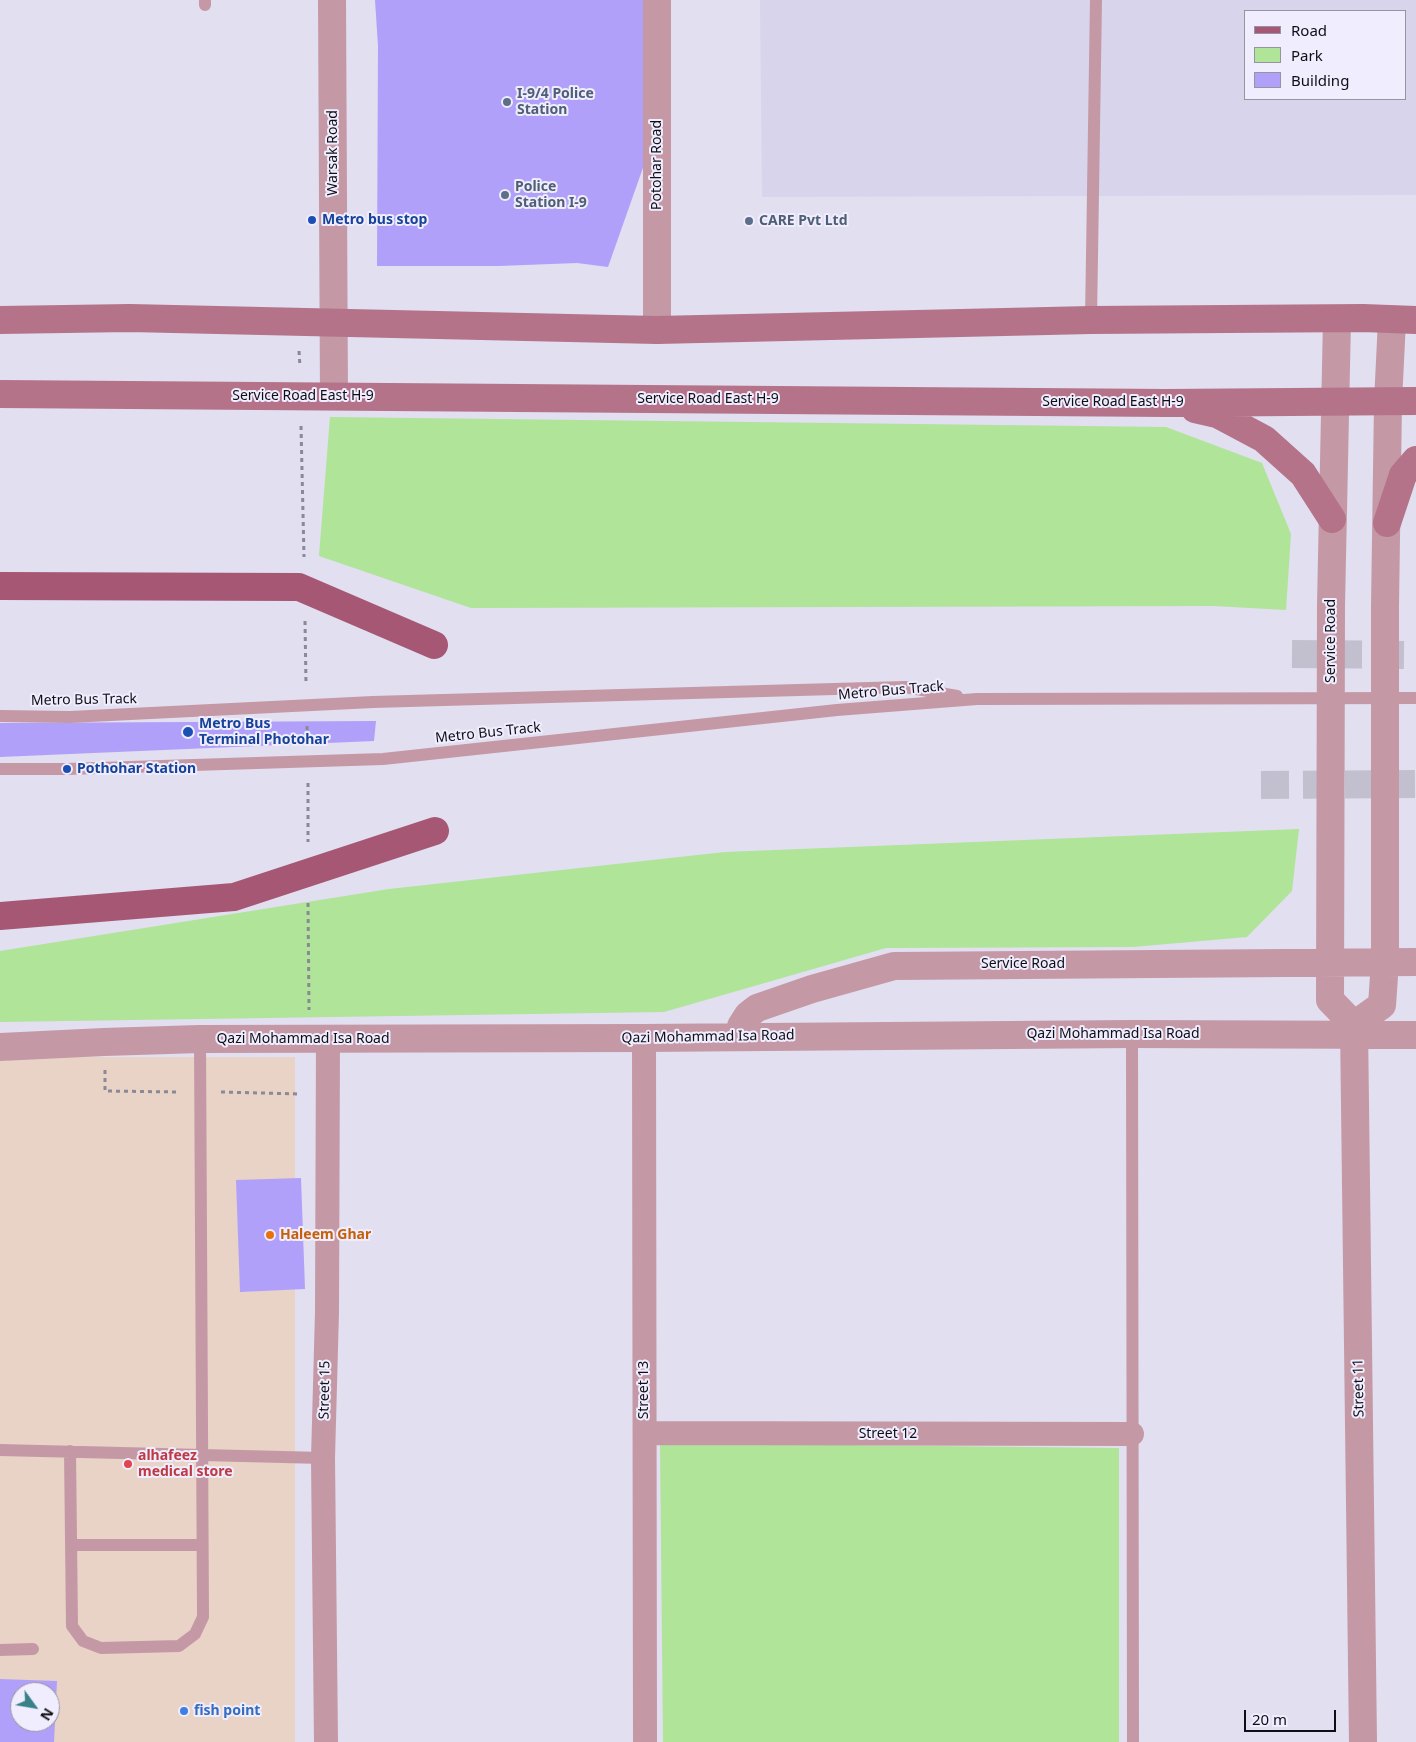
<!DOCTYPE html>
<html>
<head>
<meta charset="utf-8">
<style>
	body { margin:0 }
	#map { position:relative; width:1416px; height:1742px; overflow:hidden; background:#e1dff0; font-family:"Noto Sans",sans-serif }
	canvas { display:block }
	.legend { position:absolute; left:1244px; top:10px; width:162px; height:90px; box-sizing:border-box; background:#efedfe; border:1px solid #9594a0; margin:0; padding:6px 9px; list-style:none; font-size:15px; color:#0f0e14 }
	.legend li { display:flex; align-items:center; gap:10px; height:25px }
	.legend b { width:25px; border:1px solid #9594a0 }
	.north { position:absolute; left:10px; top:1682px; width:50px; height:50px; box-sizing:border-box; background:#efedfe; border:1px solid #9594a0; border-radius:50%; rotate:122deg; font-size:14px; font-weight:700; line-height:20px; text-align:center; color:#0f0e14 }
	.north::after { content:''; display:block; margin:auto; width:18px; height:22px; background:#398088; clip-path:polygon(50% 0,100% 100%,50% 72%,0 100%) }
	.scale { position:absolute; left:1244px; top:1710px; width:92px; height:22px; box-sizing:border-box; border:2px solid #0f0e14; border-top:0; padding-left:6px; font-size:15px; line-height:18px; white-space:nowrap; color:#0f0e14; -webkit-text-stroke:4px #efedfe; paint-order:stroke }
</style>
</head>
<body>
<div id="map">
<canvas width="1416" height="1742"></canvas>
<ul class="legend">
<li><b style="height:6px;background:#a65774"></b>Road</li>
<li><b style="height:14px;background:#afe499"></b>Park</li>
<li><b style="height:14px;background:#b0a0f9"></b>Building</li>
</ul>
<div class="north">N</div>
<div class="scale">20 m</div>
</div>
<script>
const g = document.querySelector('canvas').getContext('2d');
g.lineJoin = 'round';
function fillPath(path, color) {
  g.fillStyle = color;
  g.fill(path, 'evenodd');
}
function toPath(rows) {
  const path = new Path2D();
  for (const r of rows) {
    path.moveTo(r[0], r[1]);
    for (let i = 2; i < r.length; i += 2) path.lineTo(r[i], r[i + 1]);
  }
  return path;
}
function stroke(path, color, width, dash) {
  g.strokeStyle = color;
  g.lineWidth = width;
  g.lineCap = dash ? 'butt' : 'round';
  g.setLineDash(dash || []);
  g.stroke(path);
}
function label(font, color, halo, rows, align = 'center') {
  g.font = font + ' "Noto Sans",sans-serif';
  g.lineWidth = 4;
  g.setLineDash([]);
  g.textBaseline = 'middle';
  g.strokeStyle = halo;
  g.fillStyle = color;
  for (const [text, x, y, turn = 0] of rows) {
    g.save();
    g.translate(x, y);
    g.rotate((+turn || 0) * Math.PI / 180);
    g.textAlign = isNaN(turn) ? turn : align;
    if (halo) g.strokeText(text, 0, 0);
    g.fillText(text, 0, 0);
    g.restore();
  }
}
const commercial = toPath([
	[0,1057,295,1057,295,1742,0,1742],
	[20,1692,50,1692,50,1722,20,1722]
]);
const built = toPath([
	[760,0,1416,0,1416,195,762,197],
	[1245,11,1405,11,1405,99,1245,99]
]);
const green = toPath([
	[330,417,1166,427,1262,463,1291,534,1286,610,1214,606,471,608,319,556],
	[1299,829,1292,891,1247,937,1133,947,886,948,664,1012,0,1022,0,951,389,889,725,852],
	[660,1443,1119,1448,1119,1742,663,1742]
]);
const building = toPath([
	[375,0,657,0,657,128,608,267,577,263,499,266,377,266,378,46],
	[376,721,374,741,0,757,0,723],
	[301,1178,305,1289,240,1292,236,1180],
	[0,1679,57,1681,54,1742,0,1742],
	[20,1692,50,1692,50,1722,20,1722]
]);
const primaryTunnel = toPath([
	[1292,654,1416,655],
	[1261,785,1416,784]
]);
const path = toPath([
	[299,351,300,367],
	[301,426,304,557],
	[305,621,306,685],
	[307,726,307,740],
	[308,783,308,842],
	[308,903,309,1010],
	[105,1070,105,1091,178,1092],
	[221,1092,300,1094]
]);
const service = toPath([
	[205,5,205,0],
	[1091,320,1096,0],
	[0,716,70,717,373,702,905,687,957,696],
	[0,769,67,769,383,759,837,710,977,699,1416,698],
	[1132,1034,1133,1742],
	[0,1450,323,1458],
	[70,1451,72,1626,83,1641,101,1648,179,1646,195,1634,203,1617,200,1039],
	[71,1545,202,1545],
	[0,1650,33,1649]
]);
const minor = toPath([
	[644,1038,645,1742],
	[645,1433,1132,1434],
	[326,1742,323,1458,327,1312,328,1039]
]);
const tertiary = toPath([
	[332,0,334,396],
	[657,0,657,330],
	[1337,319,1331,605,1330,1000,1354,1025],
	[1354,1025,1382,1005,1385,962,1385,606,1388,402,1392,320],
	[1354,1025,1363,1742],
	[741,1037,741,1026,748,1015,757,1008,812,989,894,966,1416,962],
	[0,1047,104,1042,200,1039,644,1038,1132,1034,1416,1035]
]);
const secondary = toPath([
	[0,320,130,318,657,330,1091,320,1363,318,1416,320],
	[0,394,1166,403,1416,401],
	[1195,409,1217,414,1264,439,1303,474,1332,519],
	[1387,523,1403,475,1416,460]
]);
const primary = toPath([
	[0,586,299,587,434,645],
	[0,916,234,897,435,831]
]);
const markers = [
	[507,102,5,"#5c6f8a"],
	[505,195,5,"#5c6f8a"],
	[312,220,5,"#1a4fb4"],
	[749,221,5,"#5c6f8a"],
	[188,732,6,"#1a4fb4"],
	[67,769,5,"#1a4fb4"],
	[270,1235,5,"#e8710a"],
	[128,1464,5,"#e0444e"],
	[184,1711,5,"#3f7fe0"]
];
const serviceNames = [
	["I-9/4 Police",517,94],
	["Station",517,110],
	["Police",515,187],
	["Station I-9",515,203],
	["CARE Pvt Ltd",759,221]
];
const streetNames = [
	["Warsak Road",333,153,-90],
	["Potohar Road",657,165,-90],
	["Service Road East H-9",303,396],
	["Service Road East H-9",708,399],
	["Service Road East H-9",1113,402],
	["Service Road",1331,641,-90],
	["Metro Bus Track",891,691,-5],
	["Metro Bus Track",84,700,-1],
	["Metro Bus Track",488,733,-6],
	["Service Road",1023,964],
	["Qazi Mohammad Isa Road",1113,1034],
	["Qazi Mohammad Isa Road",708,1037,-1],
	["Qazi Mohammad Isa Road",303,1039],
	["Street 11",1359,1388,-91],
	["Street 15",325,1390,-89],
	["Street 13",644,1390,-90],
	["Street 12",888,1434]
];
const transitNames = [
	["Metro bus stop",322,220],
	["Metro Bus",199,724],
	["Terminal Photohar",199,740],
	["Pothohar Station",77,769]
];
const foodNames = [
	["Haleem Ghar",280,1235]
];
const healthNames = [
	["alhafeez",138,1456],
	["medical store",138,1472]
];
const shopNames = [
	["fish point",194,1711]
];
fillPath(commercial, '#e8d3c6');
fillPath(built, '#d7d4ec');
fillPath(green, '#afe499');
fillPath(building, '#b0a0f9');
stroke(primaryTunnel, '#c2c0cf', 28, [28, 14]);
stroke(path, '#8a8995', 3, [4, 4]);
stroke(service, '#c598a6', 12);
stroke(minor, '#c598a6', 24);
stroke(tertiary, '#c598a6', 28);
stroke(secondary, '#b47389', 28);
stroke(primary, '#a65774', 28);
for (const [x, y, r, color] of markers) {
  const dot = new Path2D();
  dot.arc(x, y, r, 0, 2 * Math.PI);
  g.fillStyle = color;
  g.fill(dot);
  stroke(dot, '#efedfe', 2);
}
label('bold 14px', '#4e5e75', '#efedfe', serviceNames, 'left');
label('14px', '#0f0e14', '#efedfe', streetNames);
label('bold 14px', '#164399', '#efedfe', transitNames, 'left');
label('bold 14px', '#c56008', '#efedfe', foodNames, 'left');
label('bold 14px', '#be3a42', '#efedfe', healthNames, 'left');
label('bold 14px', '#366cbe', '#efedfe', shopNames, 'left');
</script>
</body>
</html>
